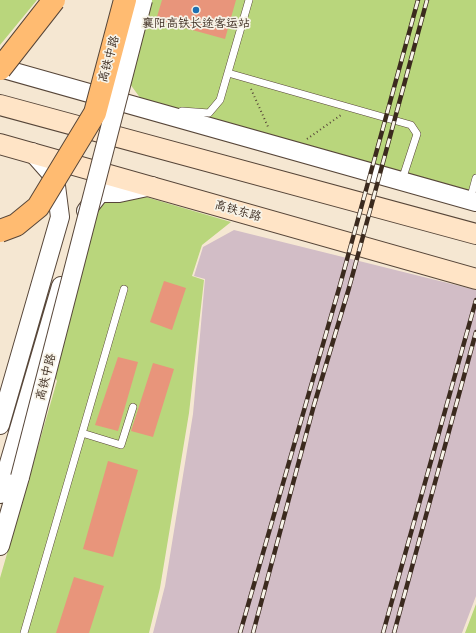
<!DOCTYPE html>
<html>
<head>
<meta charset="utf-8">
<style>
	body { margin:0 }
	canvas { display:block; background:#f5e7d2 }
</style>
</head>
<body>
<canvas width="476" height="633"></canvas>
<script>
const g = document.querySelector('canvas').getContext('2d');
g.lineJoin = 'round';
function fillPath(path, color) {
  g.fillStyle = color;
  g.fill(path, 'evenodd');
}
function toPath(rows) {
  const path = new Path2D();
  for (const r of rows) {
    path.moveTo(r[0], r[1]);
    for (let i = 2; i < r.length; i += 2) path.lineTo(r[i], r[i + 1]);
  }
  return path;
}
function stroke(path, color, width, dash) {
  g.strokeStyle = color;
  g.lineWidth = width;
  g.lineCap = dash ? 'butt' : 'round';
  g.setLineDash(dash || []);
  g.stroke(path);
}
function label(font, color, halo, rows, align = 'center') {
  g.font = font + ' "Comic Neue","LXGW WenKai TC",sans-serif';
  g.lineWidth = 3.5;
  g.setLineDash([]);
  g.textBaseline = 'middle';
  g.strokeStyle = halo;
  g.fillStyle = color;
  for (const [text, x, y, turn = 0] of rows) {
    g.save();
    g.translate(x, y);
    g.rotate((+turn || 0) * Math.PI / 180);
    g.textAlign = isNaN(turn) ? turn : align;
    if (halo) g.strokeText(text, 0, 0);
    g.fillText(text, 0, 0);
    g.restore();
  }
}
const industrial = toPath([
	[234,230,476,290,476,596,462,633,153,633,165,586,193,414,205,279,194,276,203,247]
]);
const green = toPath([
	[0,0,37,0,0,45],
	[152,0,476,0,476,192,141,99,130,84],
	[146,197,231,222,202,245,192,276,204,280,189,413,160,588,149,633,0,633,0,578,57,381,52,371,94,213,109,199],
	[476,604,476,633,465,633]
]);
const building = toPath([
	[162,0,236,0,225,39,156,20],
	[164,281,186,288,172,330,150,322],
	[118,357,138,362,118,431,95,425],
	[153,363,174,369,153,437,131,431],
	[108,461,138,470,113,557,83,549],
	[74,577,104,586,89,633,56,633]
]);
const path = toPath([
	[251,89,269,129],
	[307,139,341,115]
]);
const service = toPath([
	[228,73,411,125,417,134,402,180],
	[182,111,209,113,220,100,249,0],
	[470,200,476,178],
	[82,433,121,445,133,407],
	[24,633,124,289]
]);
const tertiary = toPath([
	[0,68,476,202],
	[86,211,100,193,119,193,152,186],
	[0,425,60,217,55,178,32,152],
	[0,494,61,286],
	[0,546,20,477]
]);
const secondary = toPath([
	[0,105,476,234],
	[0,144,476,279]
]);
const rail = toPath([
	[240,633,340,285,418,0],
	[253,633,314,405,349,288,427,0],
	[383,633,476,300],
	[394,633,476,332]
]);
const tertiaryBridge = toPath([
	[20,477,143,0]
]);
const trunkBridge = toPath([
	[0,69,54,0],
	[0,231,16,225,38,207,95,113,125,0]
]);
const markers = [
	[196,10,4,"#1f6fb2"]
];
const poiNames = [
	["襄阳高铁长途客运站",196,24]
];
const streetNames = [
	["高铁中路",109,59,-75],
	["高铁东路",238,211,16],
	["高铁中路",46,377,-76]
];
fillPath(industrial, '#d2bdc6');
fillPath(green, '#b9d67c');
fillPath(building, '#e8957b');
stroke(service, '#574639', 8);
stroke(tertiary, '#574639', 20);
stroke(secondary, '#574639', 22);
stroke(path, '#574639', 2, [1, 3]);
stroke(service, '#fff', 7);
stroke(tertiary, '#fff', 18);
stroke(secondary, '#ffe4c6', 20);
stroke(rail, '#3b2a1e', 4.5);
stroke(rail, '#f7f3e8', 3, [9]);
stroke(tertiaryBridge, '#574639', 20, []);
stroke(trunkBridge, '#574639', 24, []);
stroke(tertiaryBridge, '#fff', 18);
stroke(trunkBridge, '#ffbb71', 22);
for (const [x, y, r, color] of markers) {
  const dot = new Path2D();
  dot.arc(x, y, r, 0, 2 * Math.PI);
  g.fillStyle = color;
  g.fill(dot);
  stroke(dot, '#f7f3e8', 1.5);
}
label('12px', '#3b2a1e', '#f7f3e8', poiNames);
label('12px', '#3b2a1e', '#f7f3e8', streetNames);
</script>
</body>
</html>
